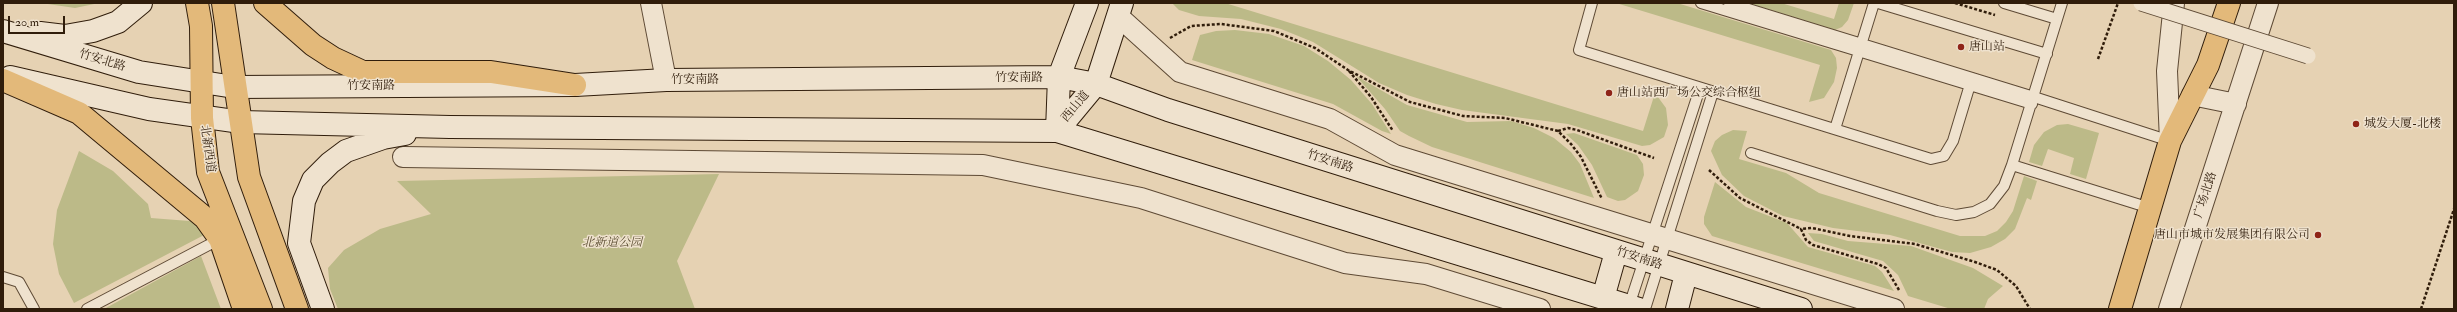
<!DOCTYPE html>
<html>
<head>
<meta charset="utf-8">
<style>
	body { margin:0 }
	#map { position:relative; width:2457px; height:312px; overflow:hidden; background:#e6d2b3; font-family:"IM FELL Double Pica",serif }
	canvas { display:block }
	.frame { position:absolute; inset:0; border:4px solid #301d0b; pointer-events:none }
	.scale { position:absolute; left:8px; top:16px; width:57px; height:18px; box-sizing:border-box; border:2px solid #301d0b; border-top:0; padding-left:5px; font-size:12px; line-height:14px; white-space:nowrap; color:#301d0b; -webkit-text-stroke:3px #efe2ce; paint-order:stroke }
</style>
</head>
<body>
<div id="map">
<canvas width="2457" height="312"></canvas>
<div class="frame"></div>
<div class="scale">20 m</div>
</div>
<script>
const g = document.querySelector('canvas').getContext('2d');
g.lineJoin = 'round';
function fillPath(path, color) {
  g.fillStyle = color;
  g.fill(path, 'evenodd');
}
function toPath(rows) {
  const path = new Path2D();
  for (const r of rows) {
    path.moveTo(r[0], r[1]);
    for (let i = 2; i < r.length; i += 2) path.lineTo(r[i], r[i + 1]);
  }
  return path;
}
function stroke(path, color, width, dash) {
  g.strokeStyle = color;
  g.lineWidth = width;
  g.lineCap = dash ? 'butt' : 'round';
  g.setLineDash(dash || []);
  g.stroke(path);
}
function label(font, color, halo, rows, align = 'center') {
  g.font = font + ' "IM FELL Double Pica","Noto Serif SC",serif';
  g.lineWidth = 3;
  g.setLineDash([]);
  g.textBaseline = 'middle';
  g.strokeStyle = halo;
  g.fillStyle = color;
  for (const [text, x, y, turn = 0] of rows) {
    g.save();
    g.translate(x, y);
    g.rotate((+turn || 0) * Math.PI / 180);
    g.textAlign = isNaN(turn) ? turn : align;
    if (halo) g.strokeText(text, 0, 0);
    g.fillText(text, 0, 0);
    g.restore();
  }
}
const green = toPath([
	[41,3,99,3,75,8],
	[1172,3,1225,3,1643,131,1655,93,1666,108,1668,125,1664,137,1650,145,1642,146,1568,124,1462,110,1436,104,1407,95,1379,83,1313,42,1281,29,1241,19,1199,16,1179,10],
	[1616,3,1677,3,1831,50,1836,58,1837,68,1834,82,1824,98,1809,102,1820,65],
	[1748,3,1781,3,1834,19,1839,3,1854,3,1848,20,1842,27,1835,30],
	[1235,30,1269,34,1304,46,1328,61,1351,80,1372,104,1391,134,1382,131,1333,104,1192,60,1200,35,1216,31],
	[1356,76,1407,105,1467,122,1511,121,1534,128,1554,138,1571,152,1580,164,1594,198,1432,147,1409,136,1400,131,1385,109],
	[2068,124,2099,133,2086,179,2070,174,2074,158,2048,149,2042,166,2029,162,2034,145,2044,132,2057,125],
	[1733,130,1747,131,1739,159,1786,173,1819,193,1960,236,1985,236,1997,231,2006,222,2013,211,2024,176,2037,181,2031,200,2027,198,2015,229,2005,239,1991,247,1970,253,1952,252,1890,235,1833,228,1783,216,1744,196,1722,175,1711,151,1715,141,1722,135],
	[1574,133,1637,155,1643,164,1644,175,1638,191,1625,200,1618,201,1607,197,1592,165,1578,145,1566,134],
	[79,151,113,171,148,204,151,218,202,222,206,234,74,303,59,274,53,244,57,210],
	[719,174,677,261,695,309,338,309,330,289,328,268,344,250,380,229,431,214,397,181],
	[1715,182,1746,207,1787,223,1808,247,1875,266,1882,272,1894,291,1712,236,1704,224,1704,217],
	[1808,233,1822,234,1848,241,1911,246,1973,268,2003,286,1988,299,1984,309,1951,309,1908,296,1898,275,1883,261,1814,241],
	[201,256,221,309,104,309]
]);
const path = toPath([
	[1955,3,1995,15],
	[1170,38,1191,26,1221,24,1274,31,1315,48,1348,70,1410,102,1463,116,1505,118,1558,131,1571,144,1581,157,1602,199],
	[2098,59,2118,3],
	[1349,71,1371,97,1393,131],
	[1558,131,1568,128,1577,130,1654,158],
	[1709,170,1740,198,1801,229],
	[1899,290,1886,268,1878,264,1813,245,1806,240,1801,229,1812,228,1850,236,1915,244,1975,262,1997,270,2016,286,2030,309],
	[2421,309,2454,209]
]);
const service = toPath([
	[1592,3,1579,50,1931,159,1944,156,1953,141,1972,78],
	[1701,3,2032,104],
	[1729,3,2034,97,2170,141],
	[1878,3,2047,54],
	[2004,3,2057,19],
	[2062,3,2012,165,2150,208],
	[1835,129,1874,3],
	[1751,153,1937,211,1956,215,1974,212,1990,204,2004,186,2012,165],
	[3,277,19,282,34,309],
	[1629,306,1700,88],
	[87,309,220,239],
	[1645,309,1713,92]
]);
const minor = toPath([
	[651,3,666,80],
	[1118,16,1180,72,1330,119,1395,155,1894,309],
	[2192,95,2236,104],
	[2170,141,2167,71,2174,3],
	[403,157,983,165,1141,198,1345,263,1426,274,1540,309],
	[2169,309,2268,3]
]);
const secondary = toPath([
	[3,31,139,72,234,87,575,85,666,80,1059,77,1096,84,1168,110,1801,309],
	[40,33,65,36,93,31,118,22,141,3],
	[10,77,149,109,241,122,450,127,1057,131,1639,309],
	[1057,131,1096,84,1122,3],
	[1057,131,1059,77,1087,3],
	[1603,298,1616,252],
	[323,309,299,243,304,201,313,180,330,163,346,151,383,138,405,134],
	[1677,309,1686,274]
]);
const primary = toPath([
	[197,3,201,26,202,118,208,172,261,309],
	[223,3,249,177,297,309],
	[265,3,313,45,333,58,363,72,491,72,575,85],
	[3,80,79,113,205,218,220,239,244,309],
	[2120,309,2170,141,2208,65,2229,3]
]);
const pedestrianBridge = toPath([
	[2141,3,2308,56]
]);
const markers = [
	[1961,47,4,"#8f2418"],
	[1609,93,4,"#8f2418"],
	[2356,124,4,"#8f2418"],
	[2318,235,4,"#8f2418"]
];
const poiNames = [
	["唐山站",1969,47],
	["唐山站西广场公交综合枢纽",1617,93],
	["城发大厦-北楼",2364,124],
	["唐山市城市发展集团有限公司",2310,235,"right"]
];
const streetNames = [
	["竹安北路",102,61,17],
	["竹安南路",1019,78],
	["竹安南路",695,80],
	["竹安南路",371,86],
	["西山道",1076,107,-50],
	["北新西道",207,149,82],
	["竹安南路",1330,162,18],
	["广场北路",2206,195,-72],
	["竹安南路",1639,259,18]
];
const parkNames = [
	["北新道公园",612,243]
];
fillPath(green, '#bcba88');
stroke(service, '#5e4a35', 12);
stroke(minor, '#5e4a35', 22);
stroke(secondary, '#301d0b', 24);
stroke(primary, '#301d0b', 24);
stroke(path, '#301d0b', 2.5, [3, 2]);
stroke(service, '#efe2ce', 10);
stroke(minor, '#efe2ce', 20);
stroke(secondary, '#efe2ce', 22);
stroke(primary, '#e3b97a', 22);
stroke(pedestrianBridge, '#5e4a35', 17, []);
stroke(pedestrianBridge, '#efe2ce', 15);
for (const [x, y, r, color] of markers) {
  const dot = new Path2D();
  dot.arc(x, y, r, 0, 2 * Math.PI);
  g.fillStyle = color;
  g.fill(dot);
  stroke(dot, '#efe2ce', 1.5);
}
label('12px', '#301d0b', '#efe2ce', poiNames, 'left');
label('12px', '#301d0b', '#efe2ce', streetNames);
label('italic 12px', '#5a4c30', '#efe2ce', parkNames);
</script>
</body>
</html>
